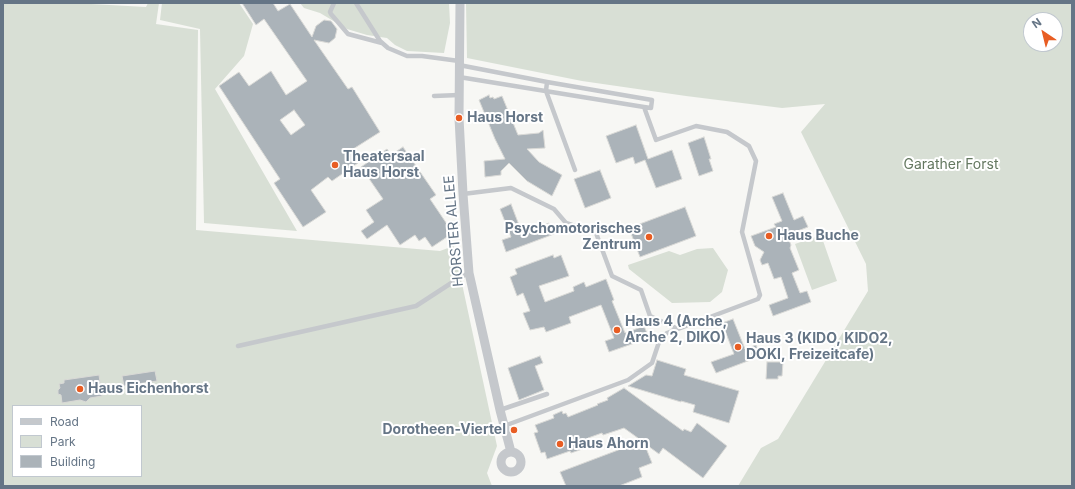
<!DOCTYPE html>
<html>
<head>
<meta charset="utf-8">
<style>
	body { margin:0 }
	#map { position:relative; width:1075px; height:489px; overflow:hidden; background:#f7f7f4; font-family:Inter,sans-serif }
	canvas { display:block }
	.frame { position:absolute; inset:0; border:4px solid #657586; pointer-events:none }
	.legend { position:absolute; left:12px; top:405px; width:130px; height:72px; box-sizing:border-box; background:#fff; border:1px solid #c1c8cf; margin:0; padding:5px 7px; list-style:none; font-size:12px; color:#657586 }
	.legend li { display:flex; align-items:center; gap:8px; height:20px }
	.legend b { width:20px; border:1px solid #c1c8cf }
	.north { position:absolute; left:1023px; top:12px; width:40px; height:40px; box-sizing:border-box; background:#fff; border:1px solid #c1c8cf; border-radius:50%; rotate:325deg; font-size:11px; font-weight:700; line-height:16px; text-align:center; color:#657586 }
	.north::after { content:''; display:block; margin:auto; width:14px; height:18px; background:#e85d23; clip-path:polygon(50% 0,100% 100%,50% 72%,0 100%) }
</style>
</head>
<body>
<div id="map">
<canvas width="1075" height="489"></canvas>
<div class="frame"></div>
<ul class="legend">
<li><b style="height:5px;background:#c5c8cc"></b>Road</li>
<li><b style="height:11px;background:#d8dfd5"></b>Park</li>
<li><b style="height:11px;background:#abb3b9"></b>Building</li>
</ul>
<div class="north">N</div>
</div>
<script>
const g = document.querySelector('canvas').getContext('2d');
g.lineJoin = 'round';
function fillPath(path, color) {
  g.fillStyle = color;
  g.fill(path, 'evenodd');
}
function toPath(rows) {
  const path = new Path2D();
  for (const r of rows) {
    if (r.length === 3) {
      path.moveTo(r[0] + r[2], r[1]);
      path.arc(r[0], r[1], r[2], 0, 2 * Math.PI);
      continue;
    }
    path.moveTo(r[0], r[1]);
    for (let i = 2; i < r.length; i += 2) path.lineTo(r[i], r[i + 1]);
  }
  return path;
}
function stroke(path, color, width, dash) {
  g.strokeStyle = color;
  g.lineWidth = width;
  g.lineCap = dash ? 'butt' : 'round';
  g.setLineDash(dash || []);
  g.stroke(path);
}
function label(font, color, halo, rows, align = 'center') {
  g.font = font + ' Inter,sans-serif';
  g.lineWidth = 4;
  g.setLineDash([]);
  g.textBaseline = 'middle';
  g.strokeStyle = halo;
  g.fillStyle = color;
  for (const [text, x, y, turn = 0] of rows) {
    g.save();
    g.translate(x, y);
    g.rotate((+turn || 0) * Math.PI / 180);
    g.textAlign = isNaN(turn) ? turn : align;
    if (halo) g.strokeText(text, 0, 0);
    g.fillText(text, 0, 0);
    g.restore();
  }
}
const green = toPath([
	[3,3,73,3,146,7,148,3,159,3,156,24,198,30,196,230,440,251,448,248,453,242,497,446,487,473,492,486,3,486],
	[13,406,141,406,141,476,13,476],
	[162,3,239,3,253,24,244,56,215,89,297,231,204,223,200,29,160,20],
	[300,3,449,3,450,23,444,53,407,51,395,45,387,38,367,35,347,29,320,13,304,8],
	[466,3,1072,3,1072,486,738,486,761,448,778,439,868,291,866,264,801,132,825,104,782,108,686,96,582,81,467,58],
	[1031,20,1055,20,1055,44,1031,44],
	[821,235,837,281,812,290,795,244],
	[713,248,728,270,722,292,710,302,672,303,629,269,628,265,669,251,680,255,697,249]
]);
const building = toPath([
	[242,3,273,3,278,11,290,4,312,37,316,26,324,20,331,21,337,29,335,38,329,43,314,40,348,89,352,87,380,132,350,151,358,163,332,181,328,177,311,190,326,212,303,227,274,183,280,179,219,86,239,72,249,86,271,71,286,95,307,81,264,19,256,25,242,3],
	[294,110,305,125,291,135,280,120,294,110],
	[489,95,490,98,493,97,494,99,502,96,518,135,539,133,543,130,545,148,527,149,539,162,562,175,552,196,527,181,509,163,501,171,501,175,485,177,484,161,505,159,495,139,479,100,489,95],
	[636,125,648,159,672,150,682,179,656,188,645,160,635,164,633,157,616,163,606,136,636,125],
	[704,137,711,159,709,159,713,171,699,176,688,143,704,137],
	[403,147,436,195,430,199,453,233,432,247,425,237,419,241,415,235,400,245,387,225,367,239,361,231,374,222,366,210,383,199,361,167,387,149,391,155,403,147],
	[600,170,611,198,585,208,574,179,600,170],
	[783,193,794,220,803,216,808,227,787,235,791,245,790,248,799,270,792,273,800,293,807,291,811,302,773,316,769,305,788,298,781,277,774,279,768,263,762,265,760,260,764,252,755,246,751,236,776,227,774,224,782,221,772,197,783,193],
	[511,204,522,233,549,223,554,234,506,252,502,240,511,237,500,209,511,204],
	[685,207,696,236,640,257,629,228,685,207],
	[553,255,554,258,561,255,569,276,539,286,545,302,574,291,573,287,584,282,586,287,606,279,614,300,612,301,625,333,644,326,649,338,609,352,605,341,614,338,601,305,569,317,571,323,546,332,544,327,530,330,523,313,530,311,523,293,517,296,510,277,517,274,515,269,553,255],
	[733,319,745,349,756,345,761,356,716,373,711,362,734,354,722,323,733,319],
	[540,356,543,363,535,366,544,390,519,400,508,368,540,356],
	[657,360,686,369,684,375,739,391,729,423,693,412,695,405,681,401,681,402,628,386,646,375,652,376,657,360],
	[767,362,783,362,782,376,778,376,778,379,766,379,767,362],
	[155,371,157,381,124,386,122,376,155,371],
	[99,375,102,396,90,398,86,402,80,400,62,403,61,395,58,394,58,390,60,388,59,384,64,383,64,380,99,375],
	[624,388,683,431,684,429,691,432,697,423,727,446,703,478,663,448,659,454,644,443,652,463,639,468,642,477,619,486,566,486,560,472,642,441,624,428,603,435,602,433,588,438,591,446,571,453,570,451,547,459,545,452,541,453,534,433,538,432,535,425,554,418,553,415,562,411,563,414,566,413,568,417,598,405,597,404,608,400,607,398,624,388]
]);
const lane = toPath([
	[334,3,330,12,331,14,348,34,382,43],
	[356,3,380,41,388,48,407,56,422,56,459,61],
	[459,65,547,82,652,100,651,108,644,107,459,77],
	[547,82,546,91,575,170],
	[434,96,459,95],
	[463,194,511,188,554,209,566,223,596,233,612,276,641,290,650,316,678,329,758,299,760,295,742,232,756,161,749,146,727,132,696,126,656,140,644,107],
	[238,346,416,306,459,278,469,273],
	[500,410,547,394],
	[504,426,628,380,652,363,660,339,667,333,678,329]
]);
const street = toPath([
	[460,3,459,118,463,194,469,273,500,410,511,452],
	[511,462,10]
]);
const markers = [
	[459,118,4,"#e85d23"],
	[335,165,4,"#e85d23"],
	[769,236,4,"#e85d23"],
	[649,237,4,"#e85d23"],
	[617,330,4,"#e85d23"],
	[738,347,4,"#e85d23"],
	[80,389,4,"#e85d23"],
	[514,430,4,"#e85d23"],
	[560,444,4,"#e85d23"]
];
const poiNames = [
	["Haus Horst",467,118],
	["Theatersaal",343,157],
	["Haus Horst",343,173],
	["Psychomotorisches",641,229,"right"],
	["Zentrum",641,245,"right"],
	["Haus Buche",777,236],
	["Haus 4 (Arche,",625,322],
	["Arche 2, DIKO)",625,338],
	["Haus 3 (KIDO, KIDO2,",746,339],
	["DOKI, Freizeitcafe)",746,355],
	["Haus Eichenhorst",88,389],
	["Dorotheen-Viertel",506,430,"right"],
	["Haus Ahorn",568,444]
];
const parkNames = [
	["Garather Forst",951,165]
];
const streetNames = [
	["HORSTER ALLEE",454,231,-95]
];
fillPath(green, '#d8dfd5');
fillPath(building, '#abb3b9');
stroke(building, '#d9d9d6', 1);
stroke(lane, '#c5c8cc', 4.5);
stroke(street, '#c5c8cc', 9);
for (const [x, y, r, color] of markers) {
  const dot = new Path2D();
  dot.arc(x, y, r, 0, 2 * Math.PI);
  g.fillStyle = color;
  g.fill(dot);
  stroke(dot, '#fff', 1.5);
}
label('bold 14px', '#657586', '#fff', poiNames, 'left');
label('14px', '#647860', '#fff', parkNames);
label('14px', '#657586', '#fff', streetNames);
</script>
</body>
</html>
